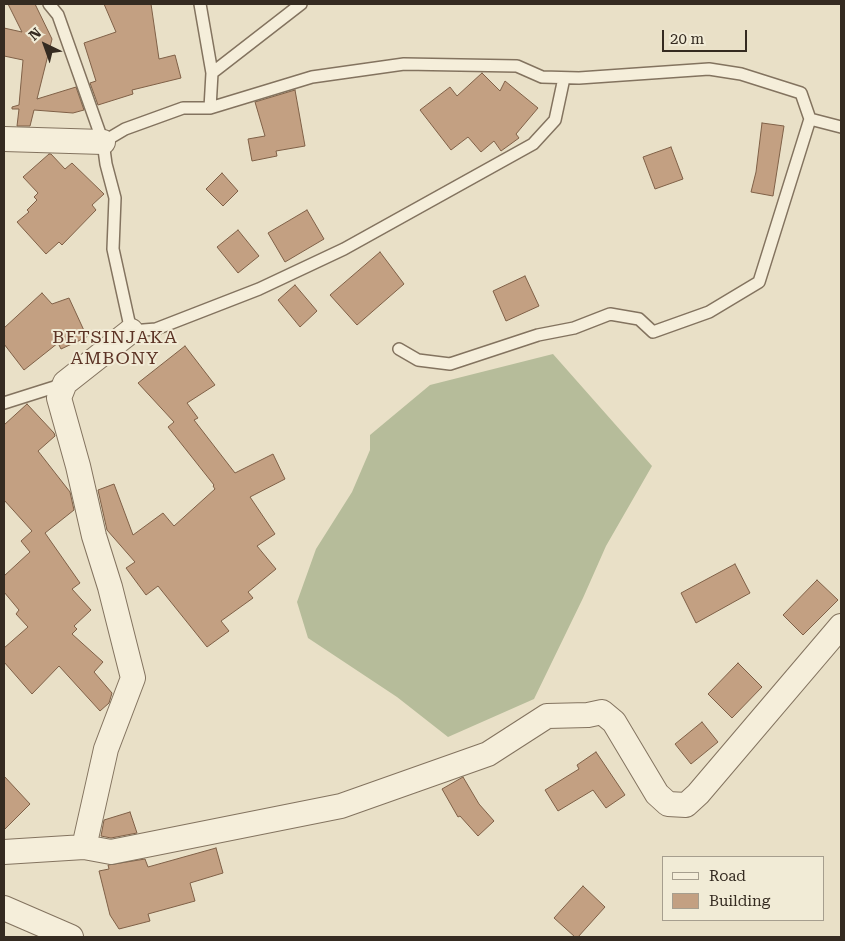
<!DOCTYPE html>
<html>
<head>
<meta charset="utf-8">
<style>
	body { margin:0 }
	#map { position:relative; width:845px; height:941px; overflow:hidden; background:#e9e0c7; font-family:"Roboto Serif",serif }
	canvas { display:block }
	.frame { position:absolute; inset:0; border:5px solid #352b21; pointer-events:none }
	.legend { position:absolute; left:662px; top:856px; width:162px; height:65px; box-sizing:border-box; background:#f1ebd6; border:1px solid #a69e8e; margin:0; padding:6px 9px; list-style:none; font-size:15px; color:#352b21 }
	.legend li { display:flex; align-items:center; gap:10px; height:25px }
	.legend b { width:25px; border:1px solid #a69e8e }
	.north { position:absolute; left:20px; top:20px; width:50px; height:50px; -webkit-text-stroke:4px #f1ebd6; paint-order:stroke; rotate:318deg; font-size:14px; font-weight:700; line-height:20px; text-align:center; color:#352b21 }
	.north::after { content:''; display:block; margin:auto; width:18px; height:22px; background:#352b21; clip-path:polygon(50% 0,100% 100%,50% 72%,0 100%) }
	.scale { position:absolute; left:662px; top:30px; width:85px; height:22px; box-sizing:border-box; border:2px solid #352b21; border-top:0; padding-left:6px; font-size:15px; line-height:18px; white-space:nowrap; color:#352b21; -webkit-text-stroke:4px #f1ebd6; paint-order:stroke }
</style>
</head>
<body>
<div id="map">
<canvas width="845" height="941"></canvas>
<div class="frame"></div>
<ul class="legend">
<li><b style="height:6px;background:#f5eeda"></b>Road</li>
<li><b style="height:14px;background:#c3a082"></b>Building</li>
</ul>
<div class="north">N</div>
<div class="scale">20 m</div>
</div>
<script>
const g = document.querySelector('canvas').getContext('2d');
g.lineJoin = 'round';
function fillPath(path, color) {
  g.fillStyle = color;
  g.fill(path, 'evenodd');
}
function toPath(rows) {
  const path = new Path2D();
  for (const r of rows) {
    path.moveTo(r[0], r[1]);
    for (let i = 2; i < r.length; i += 2) path.lineTo(r[i], r[i + 1]);
  }
  return path;
}
function stroke(path, color, width, dash) {
  g.strokeStyle = color;
  g.lineWidth = width;
  g.lineCap = dash ? 'butt' : 'round';
  g.setLineDash(dash || []);
  g.stroke(path);
}
function label(font, color, halo, rows, align = 'center') {
  g.font = font + ' "Roboto Serif",serif';
  g.lineWidth = 4;
  g.setLineDash([]);
  g.textBaseline = 'middle';
  g.strokeStyle = halo;
  g.fillStyle = color;
  for (const [text, x, y, turn = 0] of rows) {
    g.save();
    g.translate(x, y);
    g.rotate((+turn || 0) * Math.PI / 180);
    g.textAlign = isNaN(turn) ? turn : align;
    if (halo) g.strokeText(text, 0, 0);
    g.fillText(text, 0, 0);
    g.restore();
  }
}
const cemetery = toPath([
	[553,354,652,466,606,546,583,598,534,699,448,737,397,697,308,638,297,602,316,549,352,492,370,450,370,435,430,385]
]);
const building = toPath([
	[8,4,35,4,52,39,37,99,76,87,84,110,73,113,34,110,30,126,17,126,19,109,12,109,12,107,19,105,23,60,4,56,4,28,22,32,8,4],
	[104,4,151,4,159,59,175,55,181,78,132,90,133,94,98,105,90,83,96,81,84,43,116,32,104,4],
	[482,73,500,91,505,81,538,108,516,134,519,138,501,151,494,141,481,152,468,137,451,150,420,110,450,87,457,96,482,73],
	[295,90,305,146,276,151,277,156,252,161,248,139,265,136,255,102,295,90],
	[762,123,784,126,773,196,751,192,756,172,762,123],
	[671,147,683,179,655,189,643,157,671,147],
	[49,154,51,154,65,169,72,163,104,194,92,205,96,210,62,245,59,242,46,254,17,222,29,212,27,210,37,200,34,197,38,193,23,177,49,154],
	[222,173,238,191,223,206,206,189,222,173],
	[307,210,324,239,285,262,268,233,307,210],
	[238,230,259,256,238,273,217,247,238,230],
	[380,252,404,284,357,325,330,295,380,252],
	[525,276,539,306,506,321,493,291,525,276],
	[295,285,317,311,300,327,278,300,295,285],
	[42,293,52,304,69,298,87,337,61,349,58,343,24,370,4,344,4,328,42,293],
	[185,346,215,385,187,403,198,418,194,420,235,473,273,454,285,479,250,497,275,534,257,546,276,569,248,592,253,598,221,621,229,631,207,647,158,586,146,595,126,568,135,562,107,530,98,490,114,484,133,535,163,513,174,526,215,489,213,486,214,485,168,427,174,422,138,383,185,346],
	[27,404,54,433,55,436,38,451,70,492,74,510,45,533,80,583,72,589,91,610,74,626,77,629,72,634,103,662,94,672,112,693,109,703,100,711,59,666,32,694,4,662,4,648,28,627,16,614,19,610,4,592,4,576,30,552,21,541,32,531,4,500,4,425,27,404],
	[735,564,750,593,696,623,681,593,735,564],
	[817,580,838,600,803,635,783,615,817,580],
	[738,663,762,687,732,718,708,694,738,663],
	[702,722,718,742,691,764,675,744,702,722],
	[596,752,625,795,606,808,593,790,558,811,545,790,579,769,577,765,596,752],
	[4,776,30,804,4,830,4,776],
	[463,777,479,804,494,821,478,836,460,816,458,817,442,789,463,777],
	[130,812,137,833,111,838,101,836,104,820,130,812],
	[216,848,223,873,190,883,195,901,148,914,150,921,119,929,110,915,99,871,109,869,108,865,145,859,148,867,216,848],
	[583,886,605,907,578,937,575,937,554,918,583,886]
]);
const lane = toPath([
	[49,4,58,15,103,142],
	[200,4,212,73,210,108,183,108,125,129,103,142,106,164,115,198,113,249,131,331,156,329,259,289,344,249,533,144,555,120,564,78],
	[212,73,301,4],
	[210,108,312,77,404,64,517,66,542,77,579,78,709,69,741,74,801,93,810,119,759,282,709,312,653,332,639,319,610,314,574,328,538,335,450,364,418,360,399,349],
	[810,119,841,127],
	[4,403,64,384]
]);
const street = toPath([
	[4,139,103,142],
	[84,847,106,749,133,678,110,587,94,536,78,466,59,398,65,383,131,331],
	[4,852,84,847,111,852,341,806,488,754,547,716,588,715,602,712,614,722,657,794,668,804,686,805,698,794,841,626],
	[4,908,71,937]
]);
const quarterNames = [
	["BETSINJAKA",115,338],
	["AMBONY",115,359]
];
fillPath(cemetery, '#b6bc9a');
fillPath(building, '#c3a082');
stroke(building, '#7f6047', 1);
stroke(lane, '#83735f', 14);
stroke(street, '#83735f', 26);
stroke(lane, '#f5eeda', 11);
stroke(street, '#f5eeda', 24);
g.letterSpacing = '1px';
label('18px', '#5c3325', '#f1ebd6', quarterNames);
g.letterSpacing = '0px';
</script>
</body>
</html>
